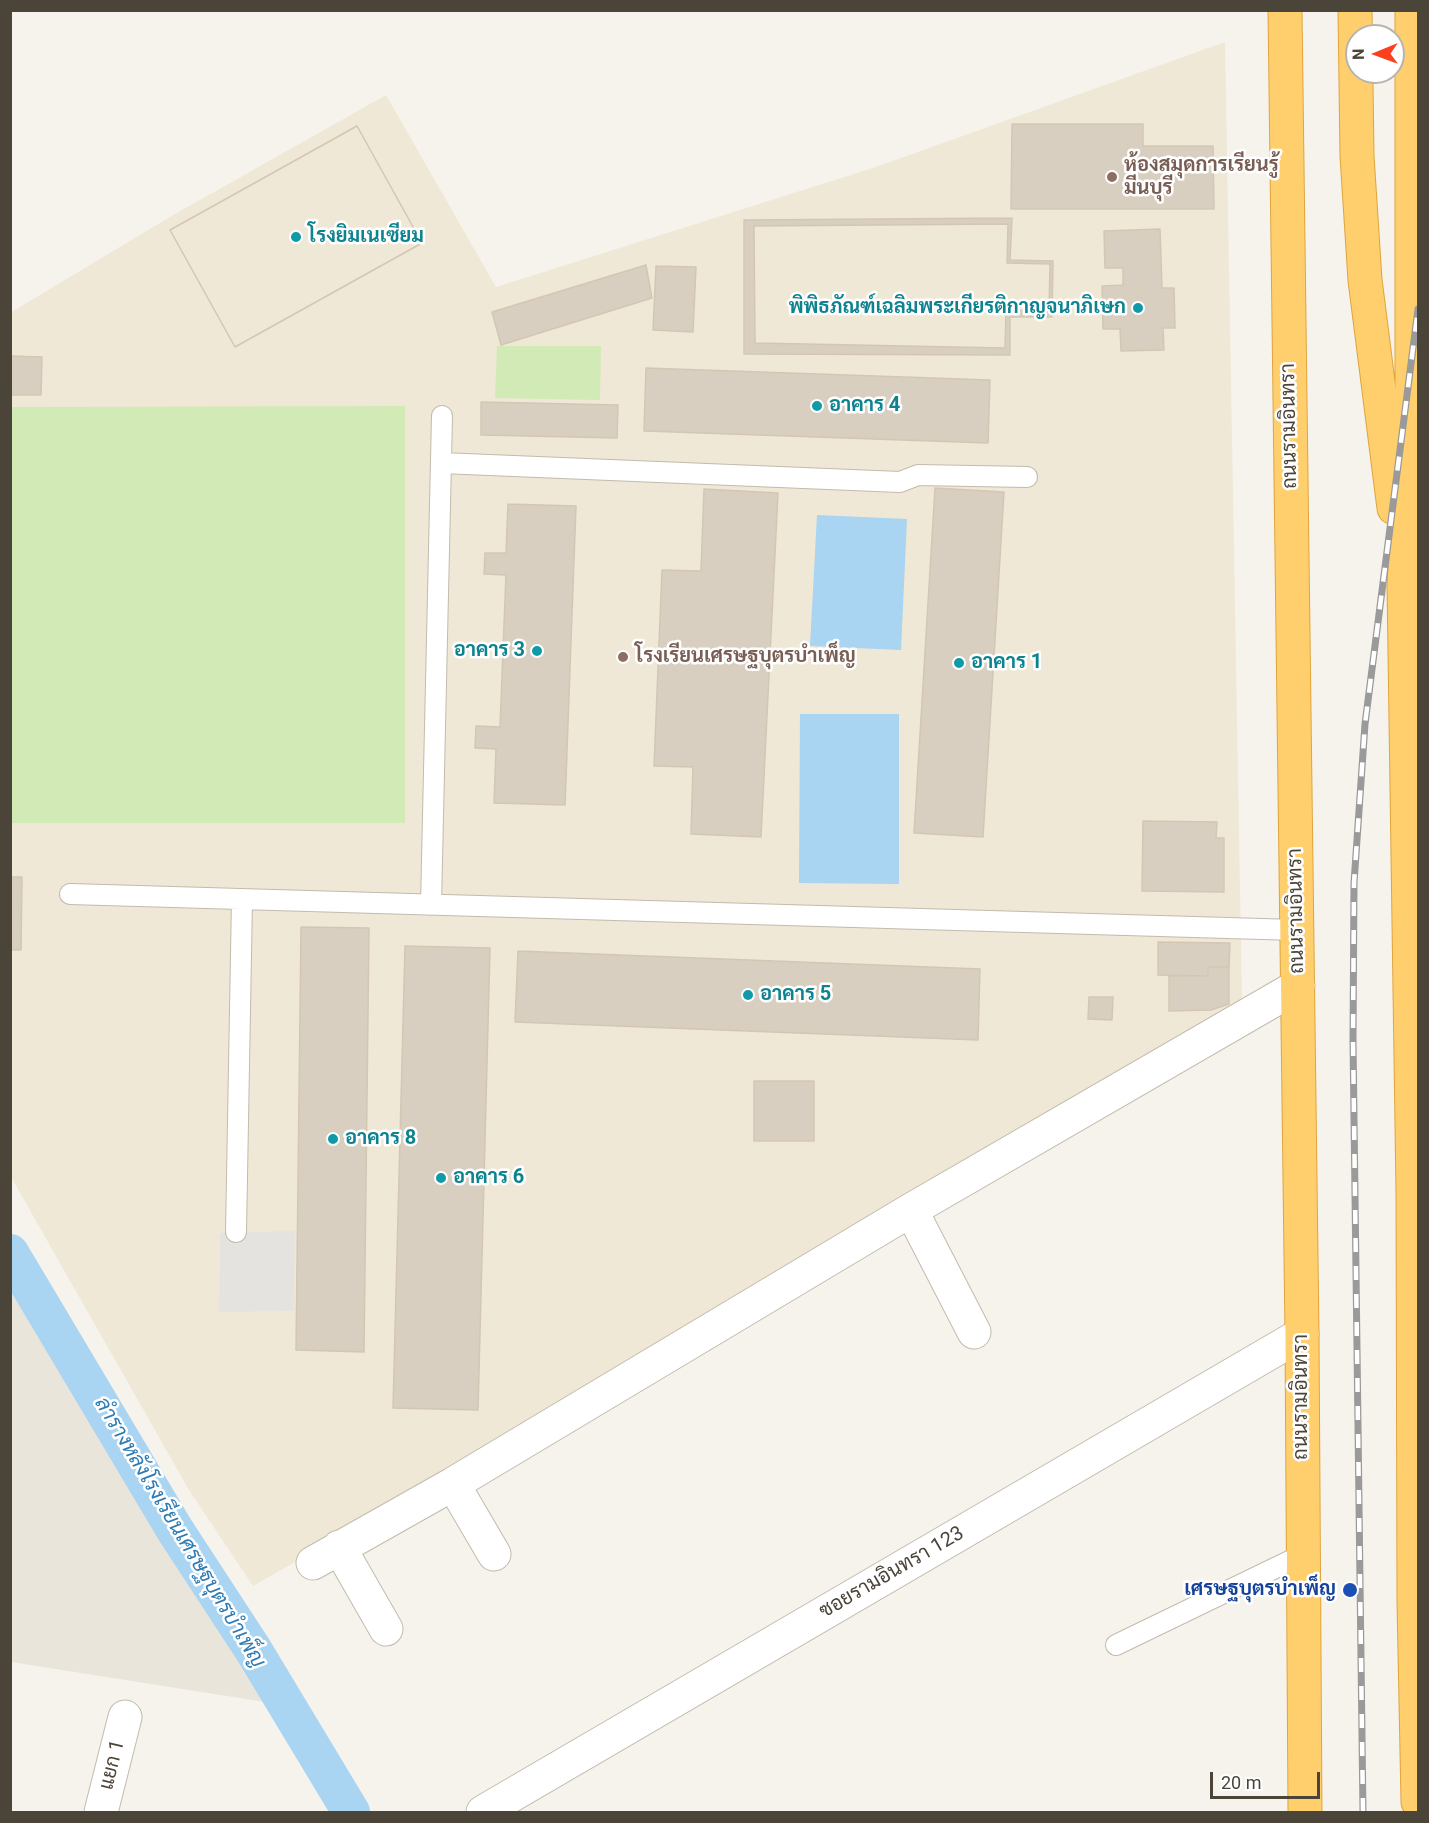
<!DOCTYPE html>
<html>
<head>
<meta charset="utf-8">
<style>
	body { margin:0 }
	#map { position:relative; width:1429px; height:1823px; overflow:hidden; background:#f6f3ec; font-family:Roboto,sans-serif }
	canvas { display:block }
	.frame { position:absolute; inset:0; border:12px solid #4b4439; pointer-events:none }
	.north { position:absolute; left:1345px; top:24px; width:60px; height:60px; box-sizing:border-box; background:#fff; border:2px solid #b7b4b0; border-radius:50%; rotate:269deg; font-size:16px; font-weight:700; line-height:24px; text-align:center; color:#4b4439 }
	.north::after { content:''; display:block; margin:auto; width:21px; height:27px; background:#fc3f1d; clip-path:polygon(50% 0,100% 100%,50% 72%,0 100%) }
	.scale { position:absolute; left:1210px; top:1772px; width:110px; height:27px; box-sizing:border-box; border:3px solid #4b4439; border-top:0; padding-left:8px; font-size:18px; line-height:21px; white-space:nowrap; color:#4b4439; -webkit-text-stroke:4px #fff; paint-order:stroke }
</style>
</head>
<body>
<div id="map">
<canvas width="1429" height="1823"></canvas>
<div class="frame"></div>
<div class="north">N</div>
<div class="scale">20 m</div>
</div>
<script>
const g = document.querySelector('canvas').getContext('2d');
g.lineJoin = 'round';
function fillPath(path, color) {
  g.fillStyle = color;
  g.fill(path, 'evenodd');
}
function toPath(rows) {
  const path = new Path2D();
  for (const r of rows) {
    path.moveTo(r[0], r[1]);
    for (let i = 2; i < r.length; i += 2) path.lineTo(r[i], r[i + 1]);
  }
  return path;
}
function stroke(path, color, width, dash) {
  g.strokeStyle = color;
  g.lineWidth = width;
  g.lineCap = dash ? 'butt' : 'round';
  g.setLineDash(dash || []);
  g.stroke(path);
}
function label(font, color, halo, rows, align = 'center') {
  g.font = font + ' Roboto,Sarabun,sans-serif';
  g.lineWidth = 5;
  g.setLineDash([]);
  g.textBaseline = 'middle';
  g.strokeStyle = halo;
  g.fillStyle = color;
  for (const [text, x, y, turn = 0] of rows) {
    g.save();
    g.translate(x, y);
    g.rotate((+turn || 0) * Math.PI / 180);
    g.textAlign = isNaN(turn) ? turn : align;
    if (halo) g.strokeText(text, 0, 0);
    g.fillText(text, 0, 0);
    g.restore();
  }
}
const residential = toPath([
	[10,1260,11,1260,265,1702,11,1662]
]);
const education = toPath([
	[1225,42,1242,1001,456,1469,253,1586,189,1490,11,1177,10,313,168,218,386,95,496,287,876,167]
]);
const green = toPath([
	[497,346,601,346,600,400,495,398],
	[405,406,405,823,11,823,11,407]
]);
const parking = toPath([
	[295,1231,294,1311,219,1312,220,1233]
]);
const water = toPath([
	[817,515,907,519,901,650,810,646],
	[800,714,899,714,899,884,799,883]
]);
const canal = toPath([
	[10,1253,175,1530,254,1651,351,1812]
]);
const building = toPath([
	[1012,124,1143,124,1143,146,1213,146,1214,209,1011,209,1012,124],
	[357,126,422,243,235,347,170,230,357,126],
	[357,126,422,243,235,347,170,230,357,126],
	[1012,218,1010,260,1053,261,1052,317,1010,317,1010,355,744,354,744,220,1012,218],
	[1008,224,1007,263,1050,264,1049,311,1006,310,1005,348,755,343,754,226,1008,224],
	[1160,229,1162,288,1174,288,1175,328,1163,328,1164,350,1121,351,1120,329,1103,329,1102,286,1123,285,1123,268,1105,268,1104,231,1160,229],
	[646,265,652,298,501,345,492,312,646,265],
	[656,266,696,267,693,332,653,330,656,266],
	[10,356,42,357,41,395,10,395,10,356],
	[646,368,990,380,988,443,644,431,646,368],
	[481,402,618,405,617,438,481,435,481,402],
	[935,488,1004,492,983,837,914,833,935,488],
	[704,489,778,493,761,837,691,834,693,767,654,766,662,570,701,571,704,489],
	[508,504,576,506,565,805,494,803,496,749,475,748,476,726,500,727,506,575,484,574,485,553,506,553,508,504],
	[1143,821,1217,822,1216,838,1224,838,1224,892,1142,891,1143,821],
	[10,877,22,877,21,950,10,950,10,877],
	[301,927,369,928,364,1352,296,1350,301,927],
	[1158,942,1230,943,1229,967,1208,967,1208,976,1158,975,1158,942],
	[405,946,490,948,478,1410,393,1408,405,946],
	[518,951,980,969,978,1040,515,1022,518,951],
	[1208,967,1229,967,1229,1004,1211,1010,1169,1011,1169,976,1208,976,1208,967],
	[1089,997,1113,997,1112,1020,1088,1019,1089,997],
	[754,1081,814,1081,814,1141,754,1141,754,1081]
]);
const lane = toPath([
	[441,463,900,482,918,475,1027,477],
	[70,894,1296,930],
	[431,905,442,416],
	[236,1232,242,899],
	[1116,1645,1302,1555]
]);
const street = toPath([
	[911,1210,974,1332],
	[453,1484,494,1554],
	[339,1547,386,1629],
	[313,1563,453,1484,911,1210,1298,986],
	[101,1812,125,1717],
	[483,1812,1302,1334]
]);
const highway = toPath([
	[1285,10,1302,1334,1305,1812],
	[1355,10,1357,156,1365,280,1394,508],
	[1412,10,1412,443,1404,585,1413,1192,1414,1601,1418,1802]
]);
const rail = toPath([
	[1363,1812,1353,1040,1354,883,1365,724,1418,309]
]);
const markers = [
	[1112,177,6,"#8d6e63"],
	[296,237,6,"#0f9aa8"],
	[1138,308,6,"#0f9aa8"],
	[817,406,6,"#0f9aa8"],
	[537,651,6,"#0f9aa8"],
	[623,657,6,"#8d6e63"],
	[959,663,6,"#0f9aa8"],
	[748,995,6,"#0f9aa8"],
	[333,1139,6,"#0f9aa8"],
	[441,1178,6,"#0f9aa8"],
	[1350,1590,8,"#1a4fb4"]
];
const educationNames = [
	["ห้องสมุดการเรียนรู้",1124,166],
	["มีนบุรี",1124,189],
	["โรงเรียนเศรษฐบุตรบำเพ็ญ",635,657]
];
const cultureNames = [
	["โรงยิมเนเซียม",308,237],
	["พิพิธภัณฑ์เฉลิมพระเกียรติกาญจนาภิเษก",1126,308,"right"],
	["อาคาร 4",829,406],
	["อาคาร 3",525,651,"right"],
	["อาคาร 1",971,663],
	["อาคาร 5",760,995],
	["อาคาร 8",345,1139],
	["อาคาร 6",453,1178]
];
const streetNames = [
	["ถนนรามอินทรา",1290,426,-91],
	["ถนนรามอินทรา",1297,911,-91],
	["ถนนรามอินทรา",1302,1397,-90],
	["ซอยรามอินทรา 123",892,1573,-30],
	["แยก 1",113,1765,-76]
];
const transitNames = [
	["เศรษฐบุตรบำเพ็ญ",1336,1590]
];
const waterNames = [
	["ลำรางหลังโรงเรียนเศรษฐบุตรบำเพ็ญ",179,1533,59]
];
fillPath(residential, '#eae5da');
fillPath(education, '#efe8d6');
fillPath(green, '#d2eab5');
fillPath(parking, '#e5e3e0');
fillPath(water, '#a9d4f2');
stroke(canal, '#a9d4f2', 38);
fillPath(building, '#d8cfc1');
stroke(building, '#d3c7b4', 1.5);
stroke(lane, '#c2bbae', 22);
stroke(street, '#c2bbae', 35);
stroke(highway, '#e0a43c', 35);
stroke(lane, '#fff', 20);
stroke(street, '#fff', 33);
stroke(highway, '#ffcf6e', 33);
stroke(rail, '#9a9a9a', 7);
stroke(rail, '#fff', 4.5, [14]);
for (const [x, y, r, color] of markers) {
  const dot = new Path2D();
  dot.arc(x, y, r, 0, 2 * Math.PI);
  g.fillStyle = color;
  g.fill(dot);
  stroke(dot, '#fff', 2);
}
label('bold 20px', '#785e54', '#fff', educationNames, 'left');
label('bold 20px', '#0d838f', '#fff', cultureNames, 'left');
label('20px', '#4b4439', '#fff', streetNames);
label('bold 20px', '#164399', '#fff', transitNames, 'right');
label('italic 21px', '#2e7ab2', '#fff', waterNames);
</script>
</body>
</html>
